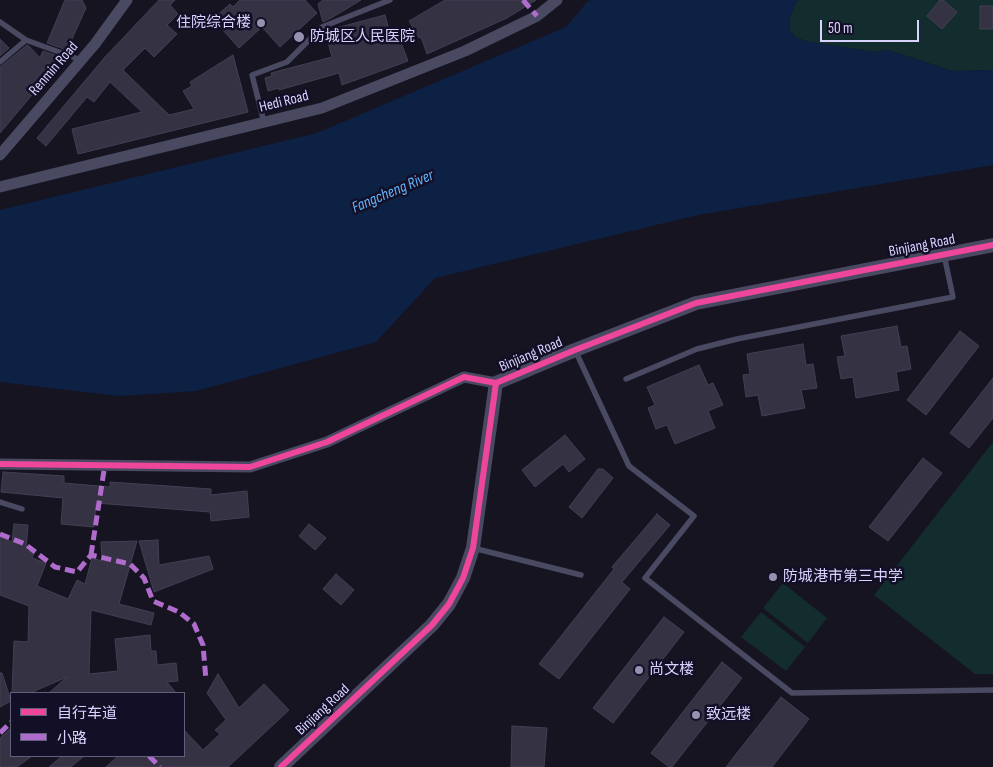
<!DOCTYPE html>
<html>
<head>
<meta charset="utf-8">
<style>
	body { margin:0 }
	#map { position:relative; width:993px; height:767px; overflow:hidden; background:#161421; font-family:"Sofia Sans Condensed","Noto Sans SC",sans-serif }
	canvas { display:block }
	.legend { position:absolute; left:10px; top:692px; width:175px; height:65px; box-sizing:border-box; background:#130f26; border:1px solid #625e7d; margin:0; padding:6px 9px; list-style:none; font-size:15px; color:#d9d4ff }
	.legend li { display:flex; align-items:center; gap:10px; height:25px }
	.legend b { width:25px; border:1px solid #625e7d }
	.scale { position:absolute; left:820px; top:20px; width:99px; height:22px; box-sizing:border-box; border:2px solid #d9d4ff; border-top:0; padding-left:6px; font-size:15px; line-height:18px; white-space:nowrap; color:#d9d4ff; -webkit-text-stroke:4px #130f26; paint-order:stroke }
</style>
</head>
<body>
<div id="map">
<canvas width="993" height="767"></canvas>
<ul class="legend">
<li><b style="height:6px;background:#ed469a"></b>自行车道</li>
<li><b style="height:6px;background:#b06ccc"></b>小路</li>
</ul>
<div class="scale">50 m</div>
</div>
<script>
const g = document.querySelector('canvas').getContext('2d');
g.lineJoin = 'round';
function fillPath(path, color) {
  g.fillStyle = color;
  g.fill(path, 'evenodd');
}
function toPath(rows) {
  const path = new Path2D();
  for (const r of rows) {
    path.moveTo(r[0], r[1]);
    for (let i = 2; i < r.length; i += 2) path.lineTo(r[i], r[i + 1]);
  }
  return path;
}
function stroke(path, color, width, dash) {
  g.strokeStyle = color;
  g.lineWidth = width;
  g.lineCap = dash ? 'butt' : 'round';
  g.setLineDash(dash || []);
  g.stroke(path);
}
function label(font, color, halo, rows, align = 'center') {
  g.font = font + ' "Sofia Sans Condensed","Noto Sans SC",sans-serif';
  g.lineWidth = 5;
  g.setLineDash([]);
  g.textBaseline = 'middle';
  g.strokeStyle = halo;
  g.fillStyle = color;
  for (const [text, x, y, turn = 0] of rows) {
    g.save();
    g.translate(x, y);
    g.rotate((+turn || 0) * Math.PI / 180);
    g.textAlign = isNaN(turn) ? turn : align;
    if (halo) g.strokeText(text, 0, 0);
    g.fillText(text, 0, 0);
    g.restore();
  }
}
const green = toPath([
	[799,0,993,0,993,70,952,71,888,50,874,52,805,41,795,37,789,29,790,19,795,4],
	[993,442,993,674,975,674,874,595],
	[783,583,827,618,808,643,763,608],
	[761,612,805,647,786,671,741,637]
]);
const water = toPath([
	[593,0,799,0,795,4,790,19,789,29,795,37,805,41,874,52,888,50,952,71,993,70,993,165,698,215,435,278,376,342,196,391,119,396,0,382,0,210,317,133,566,27,588,1]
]);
const building = toPath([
	[65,0,82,0,86,8,67,50,47,43,65,0],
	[159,0,175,0,170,5,178,14,167,25,177,34,154,57,145,48,123,70,169,115,194,109,183,91,192,86,190,82,233,55,248,112,78,154,72,129,142,112,110,82,94,102,87,97,46,146,37,138,105,57,159,0],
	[240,0,305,0,317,13,280,47,262,27,239,48,213,19,230,4,233,7,240,0],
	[323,0,361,0,333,17,323,22,318,4,323,0],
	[445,0,536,0,507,18,427,54,421,37,419,38,409,21,445,0],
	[940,0,943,0,957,12,942,29,927,16,940,0],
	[980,6,993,6,993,29,980,29,980,6],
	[385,15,390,34,397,32,408,61,342,85,339,73,279,90,279,88,268,91,265,78,272,76,271,73,332,57,325,31,385,15],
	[0,39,9,48,0,56,0,39],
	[27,45,30,47,40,58,43,51,63,58,0,133,0,67,27,45],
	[897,326,901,347,907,346,911,369,896,372,899,390,856,398,853,377,841,379,837,357,845,356,841,336,897,326],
	[960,331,979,346,926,415,907,400,960,331],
	[803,344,806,365,813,364,817,388,801,390,805,408,762,416,758,395,746,397,743,375,750,374,747,354,803,344],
	[699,365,708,385,713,383,723,405,708,411,715,428,675,444,667,425,656,429,648,408,655,405,647,387,699,365],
	[993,378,993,418,969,448,950,433,993,378],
	[565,435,585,459,569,472,563,464,535,487,522,470,565,435],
	[923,458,942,473,888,541,869,527,923,458],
	[598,469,603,469,613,478,582,518,569,507,598,469],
	[3,472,64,476,64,483,110,487,110,482,211,489,211,495,247,491,249,517,211,521,210,512,96,503,94,527,61,524,63,498,1,492,3,472],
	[657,514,670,525,622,582,630,589,559,679,539,664,614,569,612,567,657,514],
	[14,524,28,525,26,550,34,553,32,558,46,563,37,586,68,599,77,580,85,584,92,558,102,561,101,542,137,541,119,604,154,613,151,625,91,610,89,674,118,671,115,639,150,635,151,651,156,651,157,665,176,663,178,681,167,682,176,693,49,693,67,677,30,693,12,693,14,641,28,642,29,606,0,595,0,537,12,542,14,524],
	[309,524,326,538,315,550,299,536,309,524],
	[158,540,159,565,209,556,213,569,154,592,139,541,158,540],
	[336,574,354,590,341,605,323,589,336,574],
	[664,617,684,632,613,723,593,708,664,617],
	[722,662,742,678,672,767,669,767,651,753,722,662],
	[0,673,2,673,11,701,0,707,0,673],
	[218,674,239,708,264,684,289,710,228,767,106,767,118,756,184,756,184,730,203,750,220,734,215,730,226,720,207,693,218,674],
	[781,697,809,719,772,767,726,767,781,697],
	[512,726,547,728,544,767,511,767,512,726],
	[11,728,11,756,32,756,17,767,0,767,0,738,11,728],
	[62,756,84,756,71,767,49,767,62,756]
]);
const service = toPath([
	[0,22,26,40,81,60],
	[0,62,26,40],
	[264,122,252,75,287,62,322,27,390,0],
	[575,350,629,466,694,516,645,578,792,693,993,690],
	[626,379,697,349,737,339,953,297,944,255],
	[0,502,22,509],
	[473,548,581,575]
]);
const minor = toPath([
	[0,155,95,44,127,0],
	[0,187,322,108,465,51,537,16,557,0],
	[0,464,250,467,327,442,464,377,496,383]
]);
const tertiary = toPath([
	[281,767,432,625,449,604,463,578,473,548,496,383,575,350,696,303,993,245]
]);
const quiet = toPath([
	[523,0,537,16],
	[0,534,25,544,55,567,77,572,91,555,130,564,144,578,153,601,179,612,194,624,203,645,206,680],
	[91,555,105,464],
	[0,733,11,722],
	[149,756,160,767]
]);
const cycleway = toPath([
	[496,383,575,350,696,303,993,245],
	[0,464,250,467,327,442,464,377,496,383],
	[281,767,432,625,449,604,463,578,473,548,496,383]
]);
const markers = [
	[261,23,5,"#9591b1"],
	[299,37,6,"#9591b1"],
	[773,577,5,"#9591b1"],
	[639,670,5,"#9591b1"],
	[696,715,5,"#9591b1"]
];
const poiNames = [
	["住院综合楼",251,23,"right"],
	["防城区人民医院",310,37],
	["防城港市第三中学",783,577],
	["尚文楼",649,670],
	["致远楼",706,715]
];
const streetNames = [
	["Renmin Road",54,69,-49],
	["Hedi Road",284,102,-14],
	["Binjiang Road",922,246,-11],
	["Binjiang Road",531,355,-23],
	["Binjiang Road",323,710,-43]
];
const waterNames = [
	["Fangcheng River",393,192,-23]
];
fillPath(green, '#132c2d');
fillPath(water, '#0d2144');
fillPath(building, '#343243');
stroke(building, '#433f54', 1);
stroke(service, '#4a4962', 5.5);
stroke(minor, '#4a4962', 11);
stroke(tertiary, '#4a4962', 14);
stroke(quiet, '#b06ccc', 5, [10, 5]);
stroke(cycleway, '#ed469a', 6);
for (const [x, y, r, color] of markers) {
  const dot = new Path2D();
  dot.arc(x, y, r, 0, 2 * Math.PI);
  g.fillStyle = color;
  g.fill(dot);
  stroke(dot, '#130f26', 2);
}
label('15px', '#d9d4ff', '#130f26', poiNames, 'left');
label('15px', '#d9d4ff', '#130f26', streetNames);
label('italic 16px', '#62b6ff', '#130f26', waterNames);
</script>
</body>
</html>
